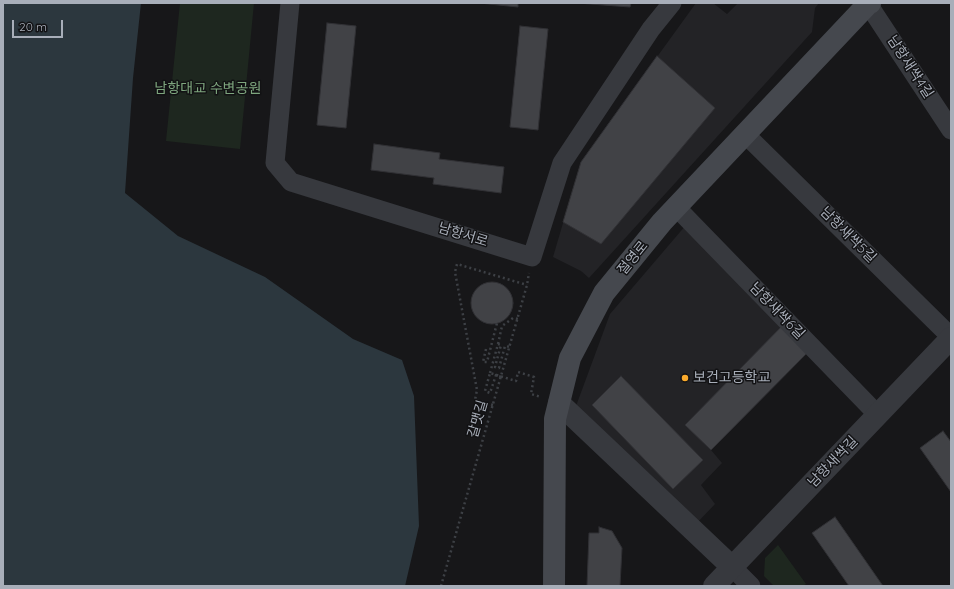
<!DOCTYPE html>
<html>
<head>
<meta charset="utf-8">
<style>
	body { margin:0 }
	#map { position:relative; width:954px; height:589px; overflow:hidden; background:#171719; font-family:Quicksand,sans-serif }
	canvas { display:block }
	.frame { position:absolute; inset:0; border:4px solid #a8aeb9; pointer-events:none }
	.scale { position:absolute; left:12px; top:20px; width:51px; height:18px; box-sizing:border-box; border:2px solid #a8aeb9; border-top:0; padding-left:5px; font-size:12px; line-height:14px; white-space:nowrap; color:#a8aeb9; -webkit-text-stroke:3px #121214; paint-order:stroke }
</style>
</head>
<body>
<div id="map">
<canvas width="954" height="589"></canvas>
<div class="frame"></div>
<div class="scale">20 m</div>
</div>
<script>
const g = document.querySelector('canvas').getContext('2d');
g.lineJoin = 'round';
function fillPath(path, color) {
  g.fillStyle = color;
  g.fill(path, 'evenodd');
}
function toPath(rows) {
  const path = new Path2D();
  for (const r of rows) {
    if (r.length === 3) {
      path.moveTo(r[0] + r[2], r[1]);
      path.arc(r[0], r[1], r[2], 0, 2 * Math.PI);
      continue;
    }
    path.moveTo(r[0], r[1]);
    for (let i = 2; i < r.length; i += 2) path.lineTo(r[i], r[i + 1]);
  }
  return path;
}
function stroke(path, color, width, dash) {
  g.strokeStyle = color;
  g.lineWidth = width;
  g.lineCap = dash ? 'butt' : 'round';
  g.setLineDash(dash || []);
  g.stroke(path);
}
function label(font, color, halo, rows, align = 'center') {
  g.font = font + ' Quicksand,"Noto Sans KR",sans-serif';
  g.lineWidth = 3;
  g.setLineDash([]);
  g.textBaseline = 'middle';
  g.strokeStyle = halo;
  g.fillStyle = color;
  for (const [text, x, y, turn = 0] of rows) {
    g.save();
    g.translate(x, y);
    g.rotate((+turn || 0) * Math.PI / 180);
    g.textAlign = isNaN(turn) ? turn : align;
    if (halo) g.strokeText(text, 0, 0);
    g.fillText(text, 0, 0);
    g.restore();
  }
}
const built = toPath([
	[696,3,713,3,727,14,738,3,819,3,815,8,812,32,589,278,581,271,553,257,581,162],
	[686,225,811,349,711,450,722,463,701,485,715,504,696,524,576,406,610,314]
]);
const green = toPath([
	[180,3,254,3,240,149,166,141],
	[778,545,806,584,803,586,774,586,764,576,765,558]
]);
const water = toPath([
	[3,3,141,3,133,78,125,193,178,236,265,277,353,339,402,360,414,396,419,526,405,586,3,586]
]);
const building = toPath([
	[479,3,518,3,518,7,479,3],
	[577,3,631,3,630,7,577,3],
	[327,23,356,26,346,128,317,125,327,23],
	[520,26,548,29,538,130,510,127,520,26],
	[657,56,715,108,601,244,563,222,581,162,657,56],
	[374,144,440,153,439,159,504,167,501,193,433,184,434,178,371,170,374,144],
	[492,303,21],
	[785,323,811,349,711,450,685,425,785,323],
	[621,376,703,460,673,489,592,405,621,376],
	[943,431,951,442,951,492,920,448,943,431],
	[835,517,883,586,849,586,812,533,835,517],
	[599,527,612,531,622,548,620,586,587,586,589,533,599,533,599,527]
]);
const path = toPath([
	[498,344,502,326,513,318,518,319],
	[486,349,483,362,487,362,497,323],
	[490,373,498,344,501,345,495,367,499,368,505,346,510,347],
	[501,377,496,375,490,393,485,391,490,373,516,381,518,372,534,377,531,394,541,397],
	[493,405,475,400,477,390,455,272,457,264,527,285],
	[441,586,527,285,529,273]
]);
const minor = toPath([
	[290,3,275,163,291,182,532,257,562,163,651,29,672,3],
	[868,4,951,130],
	[745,134,951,337],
	[676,207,878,415],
	[732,567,751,586]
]);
const tertiary = toPath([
	[559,403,732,567],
	[714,586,951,338]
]);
const secondary = toPath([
	[554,586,555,419,570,358,604,293,662,222,868,4,870,3]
]);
const markers = [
	[685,378,4,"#fbaa2c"]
];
const streetNames = [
	["남항새싹4길",910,67,57],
	["남항서로",463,235,17],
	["남항새싹5길",848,235,45],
	["절영로",633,258,-51],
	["남항새싹6길",777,311,46],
	["갈맷길",478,419,-74],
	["남항새싹길",833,462,-46]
];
const parkNames = [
	["남항대교 수변공원",208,89]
];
const poiNames = [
	["보건고등학교",693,378]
];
fillPath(built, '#232326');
fillPath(green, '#1e271f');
fillPath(water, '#2c373e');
fillPath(building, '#414246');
stroke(building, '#313135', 1);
stroke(path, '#3d4045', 2.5, [2, 3]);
stroke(minor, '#37393e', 19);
stroke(tertiary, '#37393e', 22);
stroke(secondary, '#45484e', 22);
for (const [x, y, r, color] of markers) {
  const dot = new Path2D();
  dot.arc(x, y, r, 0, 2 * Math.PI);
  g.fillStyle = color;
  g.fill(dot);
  stroke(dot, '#121214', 1.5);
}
label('14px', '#a8aeb9', '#121214', streetNames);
label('14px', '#7ea57e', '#121214', parkNames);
label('14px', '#a8aeb9', '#121214', poiNames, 'left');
</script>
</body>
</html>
